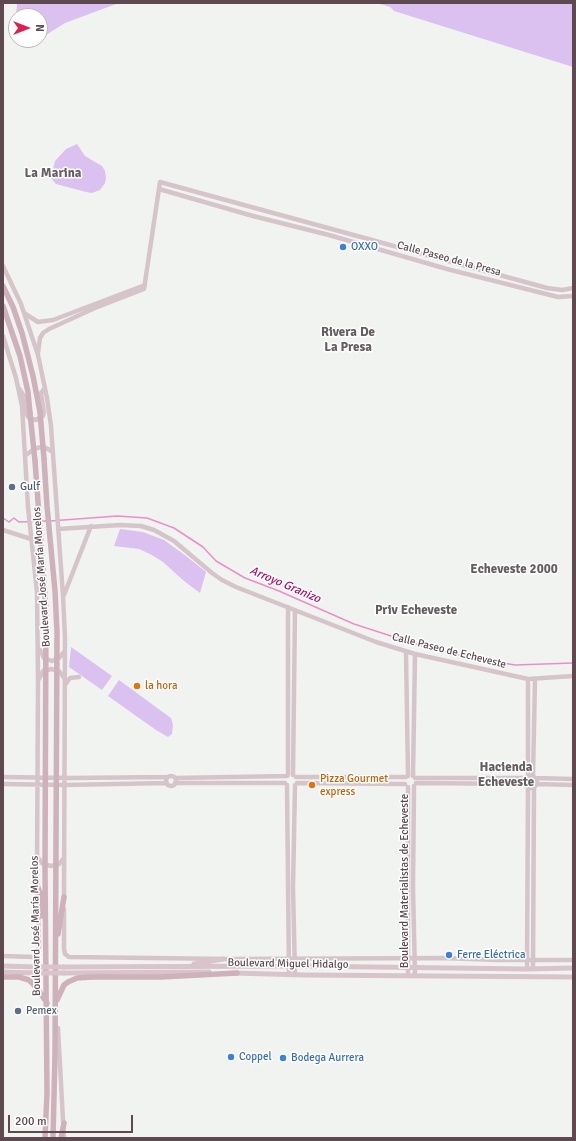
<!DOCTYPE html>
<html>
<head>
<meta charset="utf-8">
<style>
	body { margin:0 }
	#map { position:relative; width:576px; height:1141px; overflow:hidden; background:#f1f3f1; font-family:Signika,sans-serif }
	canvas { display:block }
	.frame { position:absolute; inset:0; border:4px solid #5e4950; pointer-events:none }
	.north { position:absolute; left:8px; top:8px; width:40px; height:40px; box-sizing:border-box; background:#fff; border:1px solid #bfb6b9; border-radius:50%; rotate:90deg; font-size:11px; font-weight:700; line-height:16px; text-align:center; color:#5e4950 }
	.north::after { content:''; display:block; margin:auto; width:14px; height:18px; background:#e01e50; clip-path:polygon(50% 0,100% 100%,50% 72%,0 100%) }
	.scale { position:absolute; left:8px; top:1115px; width:125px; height:18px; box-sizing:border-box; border:2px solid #5e4950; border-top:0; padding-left:5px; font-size:12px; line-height:14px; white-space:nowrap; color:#5e4950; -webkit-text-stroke:3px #fff; paint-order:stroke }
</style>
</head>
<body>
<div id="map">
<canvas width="576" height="1141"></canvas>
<div class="frame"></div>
<div class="north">N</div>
<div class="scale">200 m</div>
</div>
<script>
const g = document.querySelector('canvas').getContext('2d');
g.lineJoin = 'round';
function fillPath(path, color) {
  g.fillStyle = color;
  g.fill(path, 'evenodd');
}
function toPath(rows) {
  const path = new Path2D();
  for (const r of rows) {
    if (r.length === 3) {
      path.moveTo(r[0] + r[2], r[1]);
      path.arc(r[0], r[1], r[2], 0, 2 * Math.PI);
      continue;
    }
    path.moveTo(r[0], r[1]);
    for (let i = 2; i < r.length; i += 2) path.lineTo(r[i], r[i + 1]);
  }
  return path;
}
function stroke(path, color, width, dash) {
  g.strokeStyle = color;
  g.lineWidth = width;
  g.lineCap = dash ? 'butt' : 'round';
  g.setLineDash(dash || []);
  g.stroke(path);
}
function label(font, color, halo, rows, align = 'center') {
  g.font = font + ' Signika,sans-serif';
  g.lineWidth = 3;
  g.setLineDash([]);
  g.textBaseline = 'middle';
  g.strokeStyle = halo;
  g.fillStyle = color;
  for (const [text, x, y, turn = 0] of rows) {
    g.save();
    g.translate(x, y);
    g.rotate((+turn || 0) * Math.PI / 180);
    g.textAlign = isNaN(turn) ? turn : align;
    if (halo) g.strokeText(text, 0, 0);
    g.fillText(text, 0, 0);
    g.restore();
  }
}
const green = toPath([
	[17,3,119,3,65,23,46,35,40,35,40,16,16,16],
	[377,3,573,3,573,67,394,11,390,7],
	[77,144,85,156,102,166,105,171,106,178,105,183,100,190,92,193,86,192,56,184,51,178,55,161,66,149],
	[120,529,143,532,164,540,186,556,206,572,200,593,184,581,163,562,152,555,139,549,114,546],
	[71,647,112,676,102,690,69,667],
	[119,680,171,718,173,725,172,734,168,737,156,730,108,696]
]);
const stream = toPath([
	[3,518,9,522,14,518,19,522,46,521],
	[50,521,117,516,147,518,174,528,203,547,216,561,245,578,279,591,354,624,422,646,468,657,515,665,573,663]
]);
const tertiary = toPath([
	[159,189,253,216,329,235,447,269,558,297,573,296],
	[3,266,21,304,38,355,47,398,51,426,63,596,65,638,64,899],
	[24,313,38,322,53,320,145,285],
	[3,336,16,378,22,406,28,507,37,592,38,680,37,872,39,947,37,955,34,957,3,956],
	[38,353,40,338,43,333,49,329,95,308,144,289,160,182,547,288,562,290,573,288],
	[18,387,24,396,27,415,29,418,36,420,43,416,44,412,41,393,45,388],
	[26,455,34,449,41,447,46,448,53,452],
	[58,529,120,525,141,526,154,530,174,541,212,573,222,580,236,587,376,642,415,654,528,679,573,676],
	[3,530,31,539],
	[64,595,91,526],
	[40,650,44,658,52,661,59,658,64,652],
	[406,652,408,776],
	[39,679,43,671,51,669,59,671,64,678],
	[528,679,528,777],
	[65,685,70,678,79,677],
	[288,775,288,607],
	[293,775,295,610],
	[171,781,5],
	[413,776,415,654],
	[531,782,6],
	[3,777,70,778,168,777],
	[296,777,406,777],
	[533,777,535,679],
	[175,778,287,776],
	[415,778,527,778],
	[535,778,573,779],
	[175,783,285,783],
	[297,783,405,784],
	[416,783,525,784],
	[3,784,64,785,167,783],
	[536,784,573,785],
	[287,785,289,975],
	[414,786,413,887,415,976],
	[408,787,408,976],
	[38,858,43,864,51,866,59,864,64,858],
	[64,909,64,949,65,954,69,957,231,959,443,958,497,960,573,960],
	[527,969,528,788],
	[533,969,534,787],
	[295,975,293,887,295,785],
	[58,1028,64,1138]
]);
const secondary = toPath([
	[194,964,223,959],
	[3,966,38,967],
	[64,967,295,966,527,969,573,968],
	[3,972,37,973],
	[64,973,209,972],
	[233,973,304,975,573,977]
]);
const primary = toPath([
	[3,286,13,307,22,333,33,376,40,412],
	[3,306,20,356,28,392,30,413],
	[44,459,47,506,55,591,57,632,55,1054,53,1138],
	[35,461,46,610,45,869,47,1093,45,1138],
	[37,885,40,893,42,916],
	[58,934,64,897],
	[3,977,19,977,29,980,37,988,47,1003],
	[57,1000,64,985,68,982,77,978,92,977,161,977,237,973],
	[61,1138,64,1123]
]);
const secondaryBridge = toPath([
	[38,967,64,967],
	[37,973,64,973]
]);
const primaryBridge = toPath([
	[40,412,44,459],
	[30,413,35,461]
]);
const markers = [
	[343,247,4,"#3f7fe0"],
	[12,487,4,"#5c6f8a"],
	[137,686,4,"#e8710a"],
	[312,785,4,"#e8710a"],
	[449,955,4,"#3f7fe0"],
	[18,1011,4,"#5c6f8a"],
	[231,1057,4,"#3f7fe0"],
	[283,1058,4,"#3f7fe0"]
];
const shopNames = [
	["OXXO",351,247],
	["Ferre Eléctrica",457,955],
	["Coppel",239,1057],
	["Bodega Aurrera",291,1058]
];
const streetNames = [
	["Calle Paseo de la Presa",449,259,15],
	["Boulevard José María Morelos",42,577,-94],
	["Calle Paseo de Echeveste",449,651,14],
	["Boulevard Materialistas de Echeveste",405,881,-90],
	["Boulevard José María Morelos",36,926,-91],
	["Boulevard Miguel Hidalgo",288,964,1]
];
const serviceNames = [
	["Gulf",20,487],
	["Pemex",26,1011]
];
const foodNames = [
	["la hora",145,686],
	["Pizza Gourmet",320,779],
	["express",320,792]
];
const waterNames = [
	["Arroyo Granizo",285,585,23]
];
const quarterNames = [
	["La Marina",53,174],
	["Rivera De",348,333],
	["La Presa",348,348],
	["Echeveste 2000",514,570],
	["Priv Echeveste",416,611],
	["Hacienda",506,768],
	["Echeveste",506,783]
];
fillPath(green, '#dbc1ef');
stroke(stream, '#ea8fc7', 1.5);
stroke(tertiary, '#d5c5ca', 4.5);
stroke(secondary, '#d8c4ca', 5);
stroke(primary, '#ceb1bb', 5.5);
stroke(secondaryBridge, '#d8c4ca', 5);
stroke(primaryBridge, '#ceb1bb', 5.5);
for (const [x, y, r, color] of markers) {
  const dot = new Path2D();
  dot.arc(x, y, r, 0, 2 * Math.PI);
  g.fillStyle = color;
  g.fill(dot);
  stroke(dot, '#fff', 1.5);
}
label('11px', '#366cbe', '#fff', shopNames, 'left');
label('11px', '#5e4950', '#fff', streetNames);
label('11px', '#4e5e75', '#fff', serviceNames, 'left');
label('11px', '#c56008', '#fff', foodNames, 'left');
label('italic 12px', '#a9106e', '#fff', waterNames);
label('bold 13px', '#655d5f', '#fff', quarterNames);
</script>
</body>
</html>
